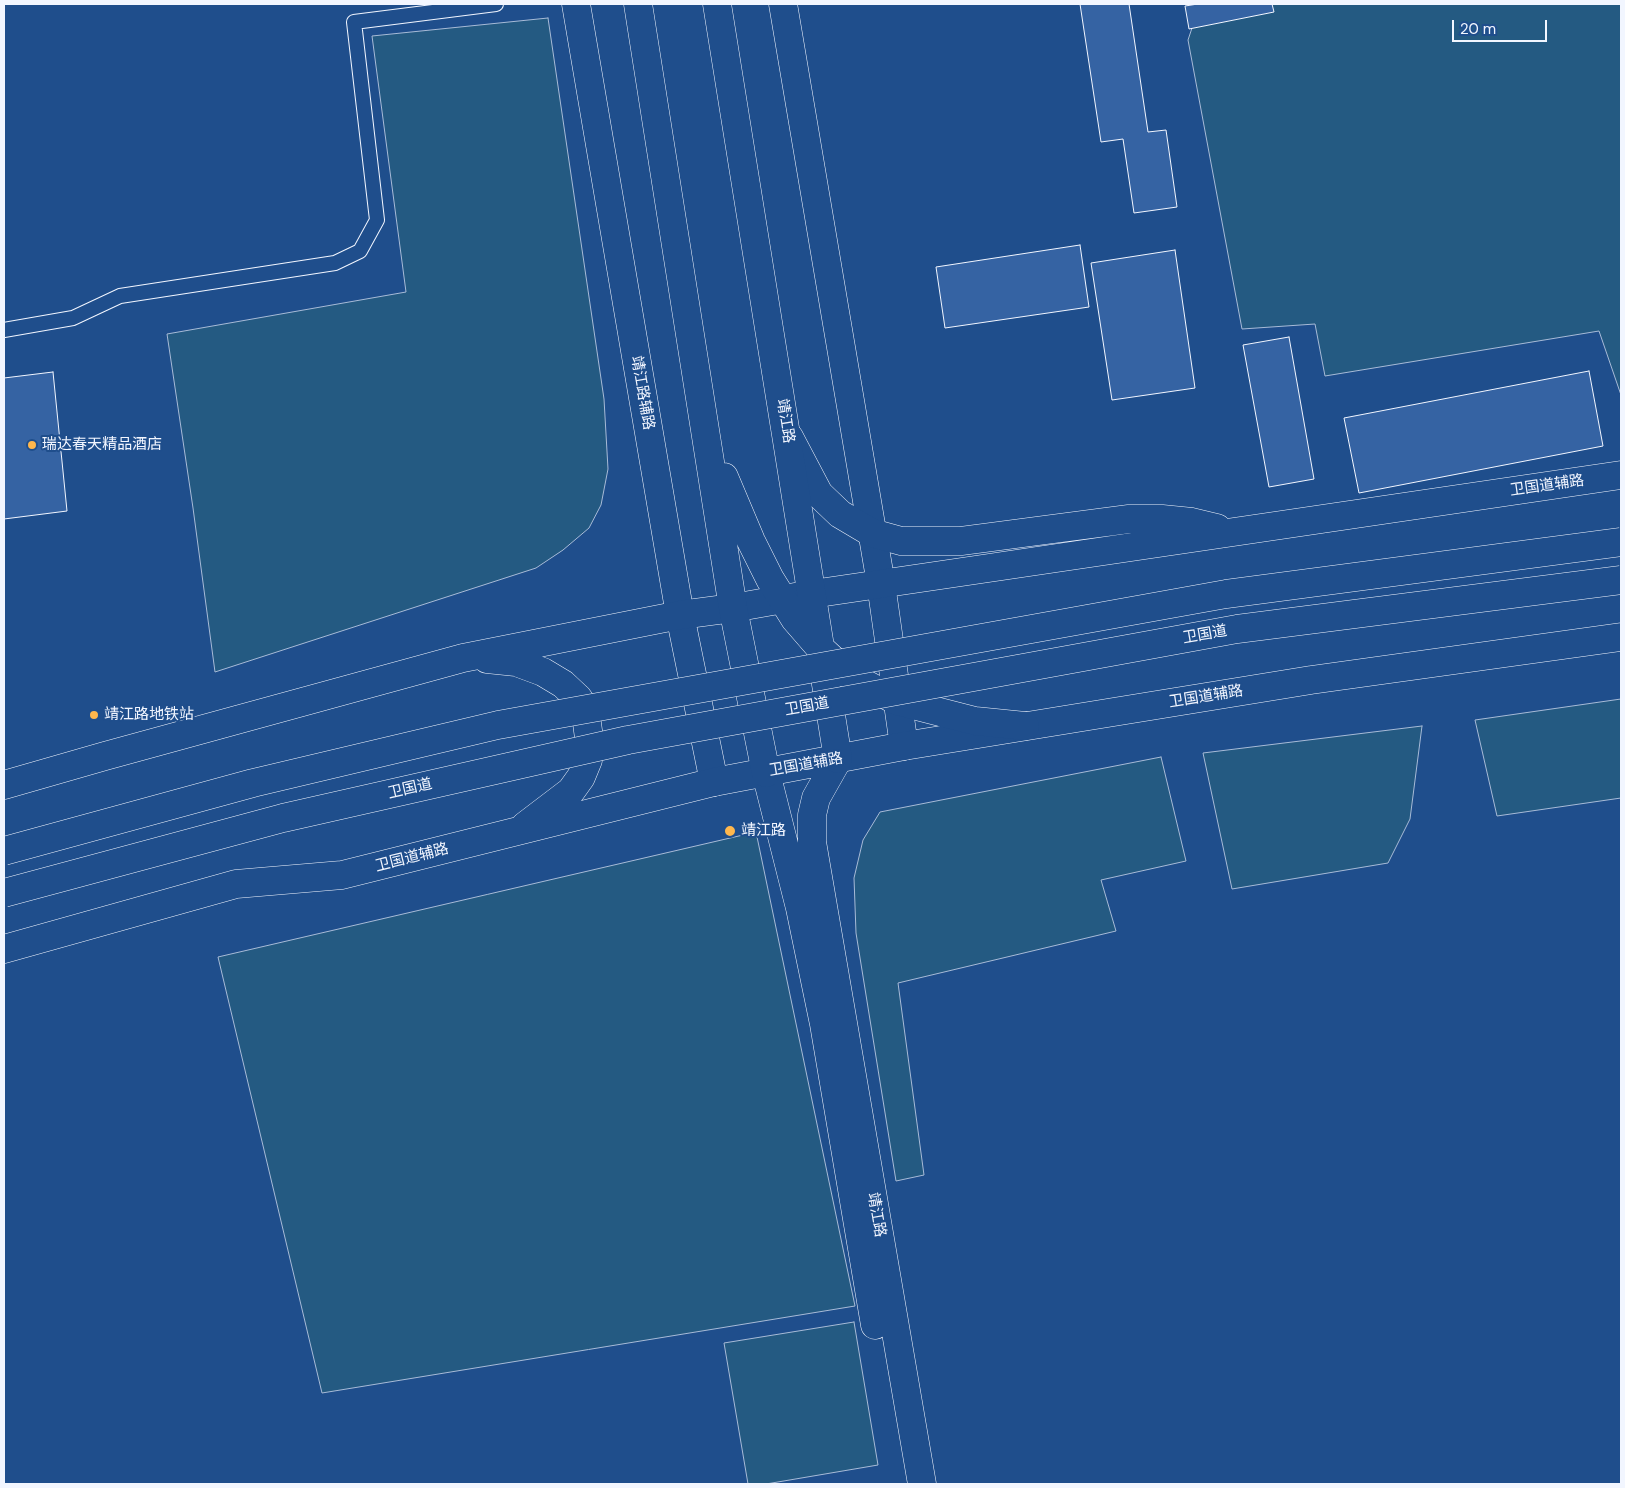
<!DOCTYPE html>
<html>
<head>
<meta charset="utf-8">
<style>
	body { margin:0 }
	#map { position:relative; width:1625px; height:1488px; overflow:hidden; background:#1f4e8c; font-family:"DM Sans",sans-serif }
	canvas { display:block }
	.frame { position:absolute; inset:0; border:5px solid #f2f6ff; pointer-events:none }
	.scale { position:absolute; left:1452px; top:20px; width:95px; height:22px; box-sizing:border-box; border:2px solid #f2f6ff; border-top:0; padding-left:6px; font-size:15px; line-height:18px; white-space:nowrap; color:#f2f6ff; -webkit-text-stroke:4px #1f4e8c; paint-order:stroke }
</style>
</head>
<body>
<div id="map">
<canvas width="1625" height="1488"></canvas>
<div class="frame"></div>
<div class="scale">20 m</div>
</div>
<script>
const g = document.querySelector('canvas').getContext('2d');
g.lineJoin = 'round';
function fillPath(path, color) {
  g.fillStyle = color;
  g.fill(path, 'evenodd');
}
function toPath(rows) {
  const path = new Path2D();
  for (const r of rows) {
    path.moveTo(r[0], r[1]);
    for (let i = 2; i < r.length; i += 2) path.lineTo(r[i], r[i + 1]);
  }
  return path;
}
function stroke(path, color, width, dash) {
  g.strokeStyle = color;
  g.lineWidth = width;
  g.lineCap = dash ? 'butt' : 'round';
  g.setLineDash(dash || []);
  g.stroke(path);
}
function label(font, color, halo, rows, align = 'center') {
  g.font = font + ' "DM Sans","Noto Sans SC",sans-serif';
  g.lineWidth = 4;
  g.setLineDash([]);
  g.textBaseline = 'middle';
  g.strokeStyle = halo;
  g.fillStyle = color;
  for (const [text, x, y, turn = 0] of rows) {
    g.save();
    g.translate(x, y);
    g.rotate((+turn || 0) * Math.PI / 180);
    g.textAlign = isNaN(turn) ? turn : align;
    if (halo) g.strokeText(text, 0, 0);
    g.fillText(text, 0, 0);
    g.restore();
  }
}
const green = toPath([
	[1200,4,1621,4,1621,395,1599,331,1325,376,1315,324,1242,329,1188,40,1200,4],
	[548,18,604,399,608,469,601,505,589,528,563,550,536,568,215,672,193,508,167,334,406,292,372,36,548,18],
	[1621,699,1621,798,1497,816,1475,720,1621,699],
	[1422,726,1410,819,1388,863,1232,889,1203,753,1422,726],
	[1161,757,1186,861,1101,880,1116,931,898,983,924,1175,896,1181,856,933,854,878,863,840,880,812,1161,757],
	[756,832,855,1306,322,1393,218,957,756,832],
	[854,1322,878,1465,766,1484,748,1484,724,1343,854,1322]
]);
const building = toPath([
	[1080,4,1129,4,1148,132,1166,130,1177,207,1134,213,1123,139,1101,142,1080,4],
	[1198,4,1272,4,1274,12,1189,29,1185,6,1198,4],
	[1080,245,1089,307,945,328,936,267,1080,245],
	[1175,250,1195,388,1112,400,1091,263,1175,250],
	[1289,337,1314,479,1269,487,1243,345,1289,337],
	[1589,371,1603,446,1359,493,1344,418,1589,371],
	[53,372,67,511,4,519,4,378,53,372]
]);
const service = toPath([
	[4,330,73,318,120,296,335,263,360,251,377,220,354,22,496,4]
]);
const tertiary = toPath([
	[576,4,680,615,714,782],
	[783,4,881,584,904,746]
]);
const secondary = toPath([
	[789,437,819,494,840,514,872,533,901,541,961,541,1129,519,1162,519,1192,522,1217,528],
	[487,659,516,662,543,672,563,684,578,698,585,708,589,738,588,760,581,777,571,791,525,826],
	[838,759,816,798,812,815,812,842,922,1484],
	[766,773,800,908,824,1024,875,1325],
	[4,785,105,756,463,658,680,615,733,608,812,594,1621,475],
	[4,949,236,884,342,875,714,782,904,746,1311,680,1621,637]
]);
const primary = toPath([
	[638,4,733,608,766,773],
	[717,4,838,759],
	[724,477,751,541,770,579,795,619,821,649,849,675,897,701,975,721,1025,726]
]);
const trunkBridge = toPath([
	[4,851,253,783,498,725,1226,594,1621,542],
	[4,893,283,818,628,740,1237,629,1621,580]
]);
const markers = [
	[32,445,5,"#ffb74d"],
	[94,715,5,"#ffb74d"],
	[730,831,6,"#ffb74d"]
];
const streetNames = [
	["靖江路辅路",642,393,80],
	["靖江路",785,421,81],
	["卫国道辅路",1547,486,-8],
	["卫国道",1205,635,-10],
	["卫国道辅路",1206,697,-9],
	["卫国道",807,707,-10],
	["卫国道辅路",806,765,-10],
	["卫国道",410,789,-13],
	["卫国道辅路",412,858,-14],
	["靖江路",876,1215,80]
];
const poiNames = [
	["瑞达春天精品酒店",42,445],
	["靖江路地铁站",104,715],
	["靖江路",741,831]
];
fillPath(green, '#245a82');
stroke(green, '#a8bbd7', 1);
fillPath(building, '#3563a3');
stroke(building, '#f2f6ff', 1);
stroke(service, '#f2f6ff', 16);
stroke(tertiary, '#f2f6ff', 29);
stroke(secondary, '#f2f6ff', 29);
stroke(primary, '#f2f6ff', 29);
stroke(service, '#1f4e8c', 14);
stroke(tertiary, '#1f4e8c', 28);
stroke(secondary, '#1f4e8c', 28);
stroke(primary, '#1f4e8c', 28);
stroke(trunkBridge, '#f2f6ff', 29, []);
stroke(trunkBridge, '#1f4e8c', 28);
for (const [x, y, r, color] of markers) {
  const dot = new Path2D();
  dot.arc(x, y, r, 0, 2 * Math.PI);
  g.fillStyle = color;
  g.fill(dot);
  stroke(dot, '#1f4e8c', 2);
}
label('15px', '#f2f6ff', '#1f4e8c', streetNames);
label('15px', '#f2f6ff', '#1f4e8c', poiNames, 'left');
</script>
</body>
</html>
